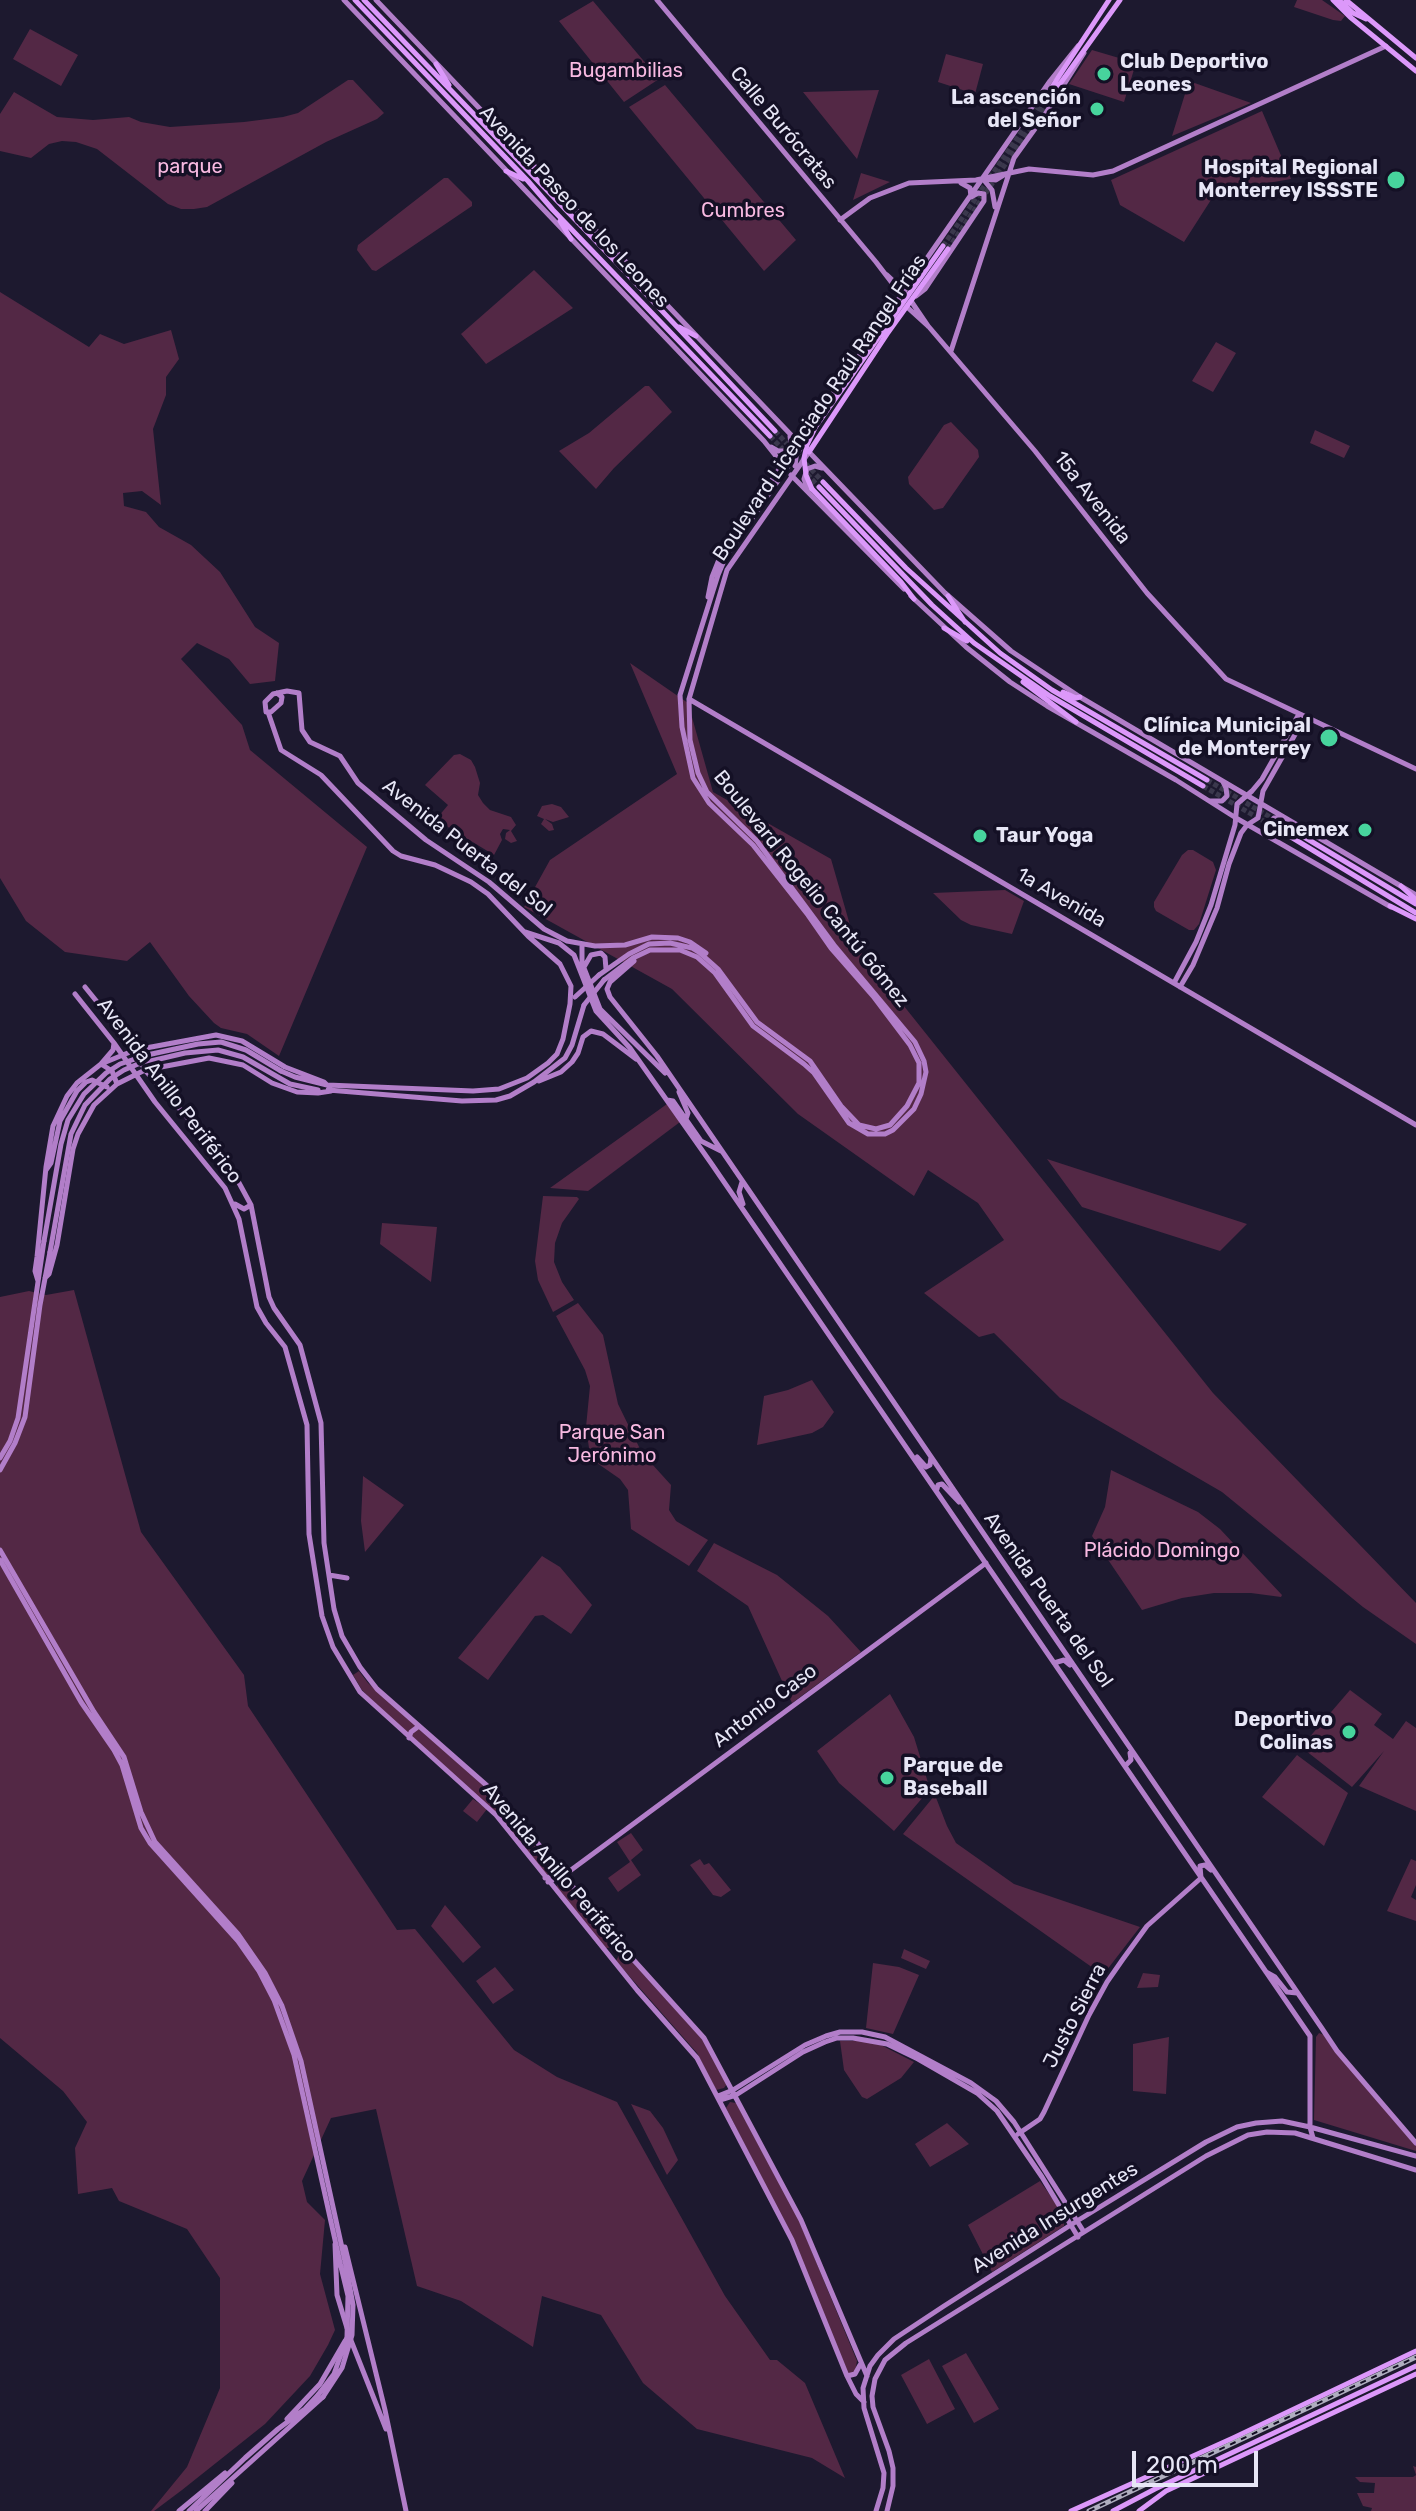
<!DOCTYPE html>
<html>
<head>
<meta charset="utf-8">
<style>
	body { margin:0 }
	#map { position:relative; width:1416px; height:2511px; overflow:hidden; background:#1d192f; font-family:Rubik,sans-serif }
	canvas { display:block }
	.scale { position:absolute; left:1132px; top:2451px; width:126px; height:36px; box-sizing:border-box; border:4px solid #e7e6f6; border-top:0; padding-left:10px; font-size:24px; line-height:28px; white-space:nowrap; color:#e7e6f6; -webkit-text-stroke:6px #141025; paint-order:stroke }
</style>
</head>
<body>
<div id="map">
<canvas width="1416" height="2511"></canvas>
<div class="scale">200 m</div>
</div>
<script>
const g = document.querySelector('canvas').getContext('2d');
g.lineJoin = 'round';
function fillPath(path, color) {
  g.fillStyle = color;
  g.fill(path, 'evenodd');
}
function toPath(rows) {
  const path = new Path2D();
  for (const r of rows) {
    path.moveTo(r[0], r[1]);
    for (let i = 2; i < r.length; i += 2) path.lineTo(r[i], r[i + 1]);
  }
  return path;
}
function stroke(path, color, width, dash) {
  g.strokeStyle = color;
  g.lineWidth = width;
  g.lineCap = dash ? 'butt' : 'round';
  g.setLineDash(dash || []);
  g.stroke(path);
}
function label(font, color, halo, rows, align = 'center') {
  g.font = font + ' Rubik,sans-serif';
  g.lineWidth = 7;
  g.setLineDash([]);
  g.textBaseline = 'middle';
  g.strokeStyle = halo;
  g.fillStyle = color;
  for (const [text, x, y, turn = 0] of rows) {
    g.save();
    g.translate(x, y);
    g.rotate((+turn || 0) * Math.PI / 180);
    g.textAlign = isNaN(turn) ? turn : align;
    if (halo) g.strokeText(text, 0, 0);
    g.fillText(text, 0, 0);
    g.restore();
  }
}
const green = toPath([
	[1297,0,1322,0,1345,16,1341,21,1333,20,1294,7],
	[593,1,659,79,624,102,559,21],
	[30,29,78,55,61,86,13,59],
	[1092,50,1136,63,1124,102,1069,84],
	[946,54,983,64,975,94,938,82],
	[348,80,353,80,384,113,377,119,326,142,207,207,194,209,181,209,168,204,97,149,76,142,62,141,49,144,31,158,0,151,0,114,14,92,57,117,93,120,129,117,141,122,170,127,244,122,283,117,298,113],
	[1189,81,1251,103,1172,136],
	[665,85,796,240,764,271,629,107],
	[879,90,857,159,803,92],
	[1262,111,1291,179,1216,192,1184,242,1120,205,1111,180],
	[861,173,890,182,853,200],
	[444,178,448,178,472,202,472,206,376,271,372,270,357,250,358,245],
	[534,270,573,308,486,364,461,334],
	[0,292,89,347,100,334,124,344,171,330,179,359,166,377,166,395,153,429,161,505,142,491,123,493,124,506,146,512,159,527,191,545,220,572,255,627,279,643,275,681,250,684,229,659,197,643,181,659,242,725,250,750,367,847,279,1056,247,1034,221,1028,214,1023,189,996,150,942,127,961,65,952,26,921,0,878],
	[1216,342,1236,353,1213,392,1192,381],
	[645,386,649,386,672,412,614,468,596,489,559,451,589,433],
	[951,422,978,450,979,457,943,508,934,510,909,484,908,477,944,425],
	[1315,430,1350,446,1344,458,1310,443],
	[630,663,688,703,713,792,831,859,856,946,1213,1393,1416,1603,1416,1644,1363,1607,1222,1492,1060,1398,994,1333,979,1337,924,1293,1004,1240,978,1203,928,1170,914,1196,798,1114,672,989,524,907,550,860,677,774],
	[460,754,471,760,475,767,480,783,478,795,483,803,490,810,511,817,516,825,511,831,517,841,511,843,505,839,506,833,510,830,503,829,500,834,502,840,494,855,448,827,438,817,448,805,425,785,454,755],
	[552,804,561,807,569,817,553,822,545,819,552,824,554,830,549,831,541,824,544,819,537,816,542,806],
	[1188,850,1193,850,1213,862,1216,870,1199,924,1194,930,1189,930,1156,911,1154,907,1154,902,1182,855],
	[1005,890,1024,901,1012,934,971,925,961,920,933,893],
	[667,1104,680,1122,588,1191,550,1188],
	[1047,1159,1247,1224,1220,1251,1082,1207],
	[543,1196,577,1197,579,1199,562,1223,555,1243,554,1262,562,1282,574,1300,553,1312,538,1280,535,1261],
	[382,1223,437,1227,431,1282,380,1244],
	[74,1290,141,1532,244,1675,248,1706,397,1930,415,1929,514,2050,557,2077,617,2102,725,2296,770,2360,777,2360,805,2383,845,2478,812,2458,697,2429,643,2383,601,2315,542,2296,533,2347,461,2301,417,2286,376,2109,331,2118,302,2181,307,2202,325,2220,320,2274,335,2330,328,2345,310,2376,265,2424,182,2490,154,2511,151,2511,187,2467,220,2388,220,2278,187,2229,119,2201,112,2188,78,2194,75,2148,87,2122,63,2091,0,2038,0,1297,29,1291,46,1295],
	[578,1303,603,1335,618,1404,642,1453,671,1485,669,1510,676,1521,708,1540,689,1566,631,1529,628,1490,620,1479,597,1463,589,1448,586,1427,590,1386,585,1370,556,1316],
	[812,1380,834,1412,823,1427,812,1433,757,1445,764,1396,788,1390],
	[1111,1470,1198,1512,1220,1529,1282,1595,1281,1597,1251,1593,1214,1593,1182,1598,1142,1610,1092,1536,1105,1507],
	[363,1476,404,1505,365,1552,361,1521],
	[714,1543,777,1575,828,1616,861,1652,792,1703,748,1606,697,1571],
	[542,1556,560,1567,592,1605,571,1634,543,1615,535,1616,488,1680,458,1658],
	[359,1671,368,1683,500,1799,553,1870,546,1876,508,1829,382,1711,362,1690,353,1675],
	[1350,1690,1382,1714,1374,1725,1393,1739,1406,1721,1416,1728,1416,1811,1359,1786,1384,1751,1352,1787,1301,1747],
	[890,1694,914,1737,930,1789,894,1831,839,1783,817,1751],
	[1297,1755,1348,1793,1324,1846,1262,1797],
	[935,1795,947,1826,956,1843,1014,1884,1140,1927,1103,1975,903,1834],
	[473,1799,487,1809,477,1822,463,1811],
	[631,1833,643,1850,631,1860,641,1875,618,1892,608,1878,630,1862,617,1842],
	[700,1859,704,1865,709,1863,731,1890,721,1897,713,1895,690,1865],
	[1411,1859,1416,1861,1416,1885,1411,1897,1416,1900,1416,1921,1387,1911],
	[561,1881,565,1881,615,1942,613,1946,605,1949,556,1887],
	[445,1905,481,1947,463,1963,431,1926],
	[904,1949,930,1961,926,1969,901,1958],
	[625,1954,702,2039,727,2084,724,2088,716,2090,697,2053,616,1961,619,1955],
	[873,1963,899,1967,919,1975,893,2034,866,2028],
	[495,1967,514,1990,493,2004,476,1981],
	[1143,1973,1160,1975,1158,1987,1137,1988],
	[1319,2033,1324,2035,1416,2146,1416,2151,1314,2120,1316,2037],
	[1169,2037,1166,2094,1133,2091,1133,2044],
	[840,2041,861,2041,881,2045,914,2062,901,2078,867,2099,862,2097,844,2070],
	[730,2102,736,2103,798,2218,857,2361,855,2372,848,2374,796,2245,726,2108],
	[631,2104,650,2111,663,2128,678,2160,667,2175],
	[947,2123,969,2144,930,2167,915,2144],
	[1040,2181,1064,2215,1064,2226,992,2272,968,2225],
	[966,2353,999,2409,974,2423,942,2366],
	[929,2359,955,2409,927,2424,901,2375],
	[1413,2466,1416,2467,1416,2511,1371,2511,1372,2508,1363,2506,1357,2493,1374,2493,1375,2483,1360,2482,1355,2477,1413,2477,1416,2475]
]);
const primaryTunnel = toPath([
	[943,246,1048,93],
	[948,249,1052,95],
	[775,431,823,482],
	[770,436,794,461],
	[807,474,819,487],
	[1207,780,1294,831],
	[1203,786,1291,837]
]);
const secondary = toPath([
	[344,0,764,441,779,460,781,466,778,471,720,557,712,577,708,597],
	[376,0,794,438],
	[657,0,876,262,902,296],
	[983,179,992,190,995,207],
	[984,179,996,180,1004,175],
	[840,220,870,198,909,183,976,180,1029,169,1093,175,1113,171,1386,46],
	[887,275,905,292],
	[916,296,925,289,984,201,984,194,978,193,971,197,970,188,961,183],
	[911,301,928,326],
	[907,307,929,327,1035,451,1147,593,1226,679,1416,769],
	[951,351,1014,158,1042,119,1084,53],
	[794,438,800,439,805,434,1050,81,1078,46],
	[794,438,797,450,795,466],
	[771,447,778,451,787,451,791,444,790,436],
	[791,475,904,589],
	[808,489,804,479,807,469,815,466,822,468],
	[911,596,966,647,1010,682,1047,706,1176,780,1236,818,1391,907],
	[277,693,282,697,281,703,271,712,266,712,265,702,273,694,282,692,287,691,299,693,302,730,310,742,340,756,358,783,426,840,489,882,544,929,567,941,595,946,625,945,652,937,678,938,690,942,706,953],
	[689,699,1416,1125],
	[268,712,281,750,321,775,393,851,401,856,435,865,471,882,488,894,528,936,560,964,571,986,570,1004],
	[1210,801,1222,801,1227,796,1226,788,1223,782],
	[1273,839,1269,831,1268,824,1274,818,1283,817],
	[525,932,559,943,574,955,596,1011,630,1048,711,1163,1310,2036,1310,2127,1313,2138],
	[582,945,582,963,600,1009,665,1073],
	[634,961,610,982,607,989,610,997,657,1056,1321,2027,1337,2051,1416,2143],
	[584,967,591,955,601,953,605,957,606,969],
	[599,975,629,954,649,944,670,943,692,948,700,953,718,969,757,1022,810,1061,841,1106,859,1125,876,1129,890,1125,907,1106,919,1083,919,1063,910,1045,873,996,831,948,808,915,753,845,709,803,693,778,682,727,680,695,718,575,726,556,752,518],
	[604,980,633,958,650,950,680,950,697,957,715,973,753,1026,804,1064,814,1073,849,1123,868,1134,885,1134,893,1130,914,1109,921,1094,926,1072,924,1061,915,1042,834,945,757,841,707,792,698,773,690,740,689,699,727,570,809,452,945,593,1011,651,1080,697,1416,895],
	[1174,983,1196,942,1211,905,1235,825,1237,804,1252,791,1262,779,1299,714],
	[85,987,132,1045,145,1070,186,1116,238,1181,251,1205,269,1297,274,1308,300,1345,321,1423,324,1543,334,1609,342,1636,360,1667,377,1689,501,1798,621,1946,704,2038,801,2220,867,2376],
	[1180,987,1193,965,1217,908,1229,864,1241,833,1247,825,1258,818,1263,791,1305,717],
	[75,994,114,1043,155,1102,225,1188,239,1219,257,1307,266,1323,285,1347,307,1425,309,1534,322,1616,333,1647,360,1692,496,1815,637,1990,697,2058,792,2240,847,2376,856,2394,864,2402],
	[114,1043,113,1050,101,1064,112,1071,117,1084],
	[281,1071,295,1077,327,1085,473,1091,499,1089,527,1078,548,1063,557,1054,563,1039,570,1004],
	[539,1081,561,1072,572,1062,578,1053,583,1037,591,1031,603,1034,636,1059],
	[328,1090,462,1101,496,1100,510,1096,534,1082,565,1058,572,1045,584,1005],
	[679,1092,688,1113,686,1119],
	[667,1100,673,1101,701,1141,721,1151],
	[46,1170,51,1163,60,1121,77,1091,86,1082,92,1080,107,1087],
	[742,1182,739,1192,743,1204],
	[235,1204,244,1209,251,1205],
	[45,1278,49,1274,57,1245,73,1149,78,1134,94,1105,117,1084,145,1070,209,1058,243,1065,272,1083,297,1092,318,1093,331,1091],
	[38,1281,35,1271,37,1257,46,1167,53,1126,67,1096,77,1083,101,1064,135,1050,216,1035,242,1041,285,1067,324,1082,327,1085],
	[917,1457,926,1467,930,1465,931,1457],
	[0,1458,10,1441,18,1418,44,1241],
	[0,1470,15,1443,25,1417,40,1305,50,1252],
	[937,1489,938,1485,942,1484,959,1502],
	[0,1550,94,1712,124,1757,141,1812,155,1842,238,1934,265,1973,282,2006,301,2061,346,2266],
	[0,1560,81,1702,114,1750,122,1765,141,1828,150,1843,238,1941,259,1971,274,2000,294,2055,341,2267],
	[329,1575,347,1578],
	[1054,1663,1064,1660,1070,1665],
	[409,1738,411,1732,419,1726],
	[1125,1766,1131,1760,1130,1753],
	[545,1878,551,1876,557,1868],
	[548,1882,567,1873,986,1563],
	[1266,1972,1275,1977,1287,1992,1297,1993],
	[718,2096,733,2090,805,2045,826,2036,840,2032,862,2032,885,2037,971,2083,996,2101,1014,2122,1084,2232],
	[720,2100,736,2095,803,2052,825,2042,837,2038,853,2038,887,2044,918,2059,977,2093,997,2111,1042,2177,1078,2237],
	[1018,2134,1040,2119,1044,2112,1089,2015,1107,1982,1123,1959,1147,1926,1201,1878,1200,1866,1205,1865,1211,1870],
	[335,2244,337,2295,347,2328],
	[345,2247,385,2410,406,2511],
	[350,2338,386,2429],
	[847,2376,855,2374,860,2365],
	[287,2419,320,2384,345,2341],
	[179,2511,225,2473],
	[189,2511,245,2458,278,2429,305,2409,318,2395],
	[196,2511,323,2397],
	[205,2511,232,2483],
	[876,2511,883,2488,884,2473,864,2408,863,2388,870,2366,878,2355,894,2339,944,2306,1077,2221,1206,2142,1237,2127,1256,2123,1282,2121,1310,2127,1416,2156],
	[887,2511,893,2486,893,2468,889,2451,873,2407,872,2396,875,2379,885,2360,906,2343,1206,2156,1248,2135,1267,2132,1295,2133,1416,2170]
]);
const primary = toPath([
	[355,0,528,181,553,210,770,436],
	[364,0,616,262,775,431],
	[1333,0,1350,17,1416,71],
	[1346,0,1416,58],
	[1336,3,1340,1,1353,13,1366,19],
	[436,64,449,85],
	[1048,93,1109,0],
	[1052,95,1120,0],
	[522,162,536,168],
	[506,171,523,179],
	[560,221,571,239],
	[613,250,616,261],
	[679,327,696,336],
	[816,426,943,246],
	[809,452,887,334,948,249],
	[823,482,906,568,1000,653,1052,690,1207,780],
	[819,487,932,605,974,643,1050,696,1203,786],
	[812,489,901,582,914,599],
	[948,596,965,622],
	[944,628,967,641],
	[1023,682,1076,722],
	[1063,692,1076,698,1080,697],
	[1294,831,1416,904],
	[1291,837,1416,913],
	[1401,886,1416,900],
	[1390,906,1416,919],
	[1071,2511,1233,2438,1416,2351],
	[1113,2511,1155,2489,1416,2366],
	[1139,2511,1166,2491,1416,2374]
]);
const rail = toPath([
	[1089,2511,1416,2357]
]);
const secondaryBridge = toPath([
	[752,518,811,433],
	[575,997,599,975],
	[584,1005,604,980],
	[44,1241,61,1144,68,1120,84,1094,106,1073,120,1064,147,1055,198,1044,221,1042,246,1050,281,1071],
	[50,1252,71,1134,85,1105,110,1079,124,1070,138,1064,185,1053,218,1050,243,1057,290,1084,318,1090],
	[318,2395,334,2374,347,2337,348,2296,341,2267],
	[323,2397,342,2368,352,2335,353,2305,346,2266]
]);
const primaryBridge = toPath([
	[812,489,806,475,804,458,807,445,816,426]
]);
const markers = [
	[1104,74,8,"#47d49d"],
	[1097,109,8,"#47d49d"],
	[1396,180,10,"#47d49d"],
	[1329,738,10,"#47d49d"],
	[1365,830,8,"#47d49d"],
	[980,836,8,"#47d49d"],
	[1349,1732,8,"#47d49d"],
	[887,1778,8,"#47d49d"]
];
const poiNames = [
	["Club Deportivo",1120,62,"left"],
	["Leones",1120,85,"left"],
	["La ascención",1081,98],
	["del Señor",1081,121],
	["Hospital Regional",1378,168],
	["Monterrey ISSSTE",1378,191],
	["Clínica Municipal",1311,726],
	["de Monterrey",1311,749],
	["Cinemex",1349,830],
	["Taur Yoga",996,836,"left"],
	["Deportivo",1333,1720],
	["Colinas",1333,1743],
	["Parque de",903,1766,"left"],
	["Baseball",903,1789,"left"]
];
const parkNames = [
	["Bugambilias",626,71],
	["parque",190,167],
	["Cumbres",743,211],
	["Parque San",612,1433],
	["Jerónimo",612,1456],
	["Plácido Domingo",1162,1551]
];
const streetNames = [
	["Calle Burócratas",783,128,50],
	["Avenida Paseo de los Leones",574,207,47],
	["Boulevard Licenciado Raúl Rangel Frías",820,408,-56],
	["15a Avenida",1092,498,52],
	["Avenida Puerta del Sol",467,848,38],
	["Boulevard Rogelio Cantú Gómez",811,889,51],
	["1a Avenida",1061,898,30],
	["Avenida Anillo Periférico",169,1091,53],
	["Avenida Puerta del Sol",1048,1600,55],
	["Antonio Caso",765,1706,-37],
	["Avenida Anillo Periférico",559,1873,50],
	["Justo Sierra",1075,2016,-63],
	["Avenida Insurgentes",1055,2218,-32]
];
fillPath(green, '#532845');
stroke(primaryTunnel, '#3b384d', 5, [5, 2.5]);
stroke(secondary, '#b27ec9', 5);
stroke(primary, '#dc98fa', 5);
stroke(rail, '#afaebf', 5);
stroke(rail, '#141025', 2, [6]);
stroke(secondaryBridge, '#b27ec9', 5);
stroke(primaryBridge, '#dc98fa', 5);
for (const [x, y, r, color] of markers) {
  const dot = new Path2D();
  dot.arc(x, y, r, 0, 2 * Math.PI);
  g.fillStyle = color;
  g.fill(dot);
  stroke(dot, '#141025', 3);
}
label('bold 20px', '#e7e6f6', '#141025', poiNames, 'right');
label('20px', '#f8b9e1', '#141025', parkNames);
label('20px', '#e7e6f6', '#141025', streetNames);
</script>
</body>
</html>
